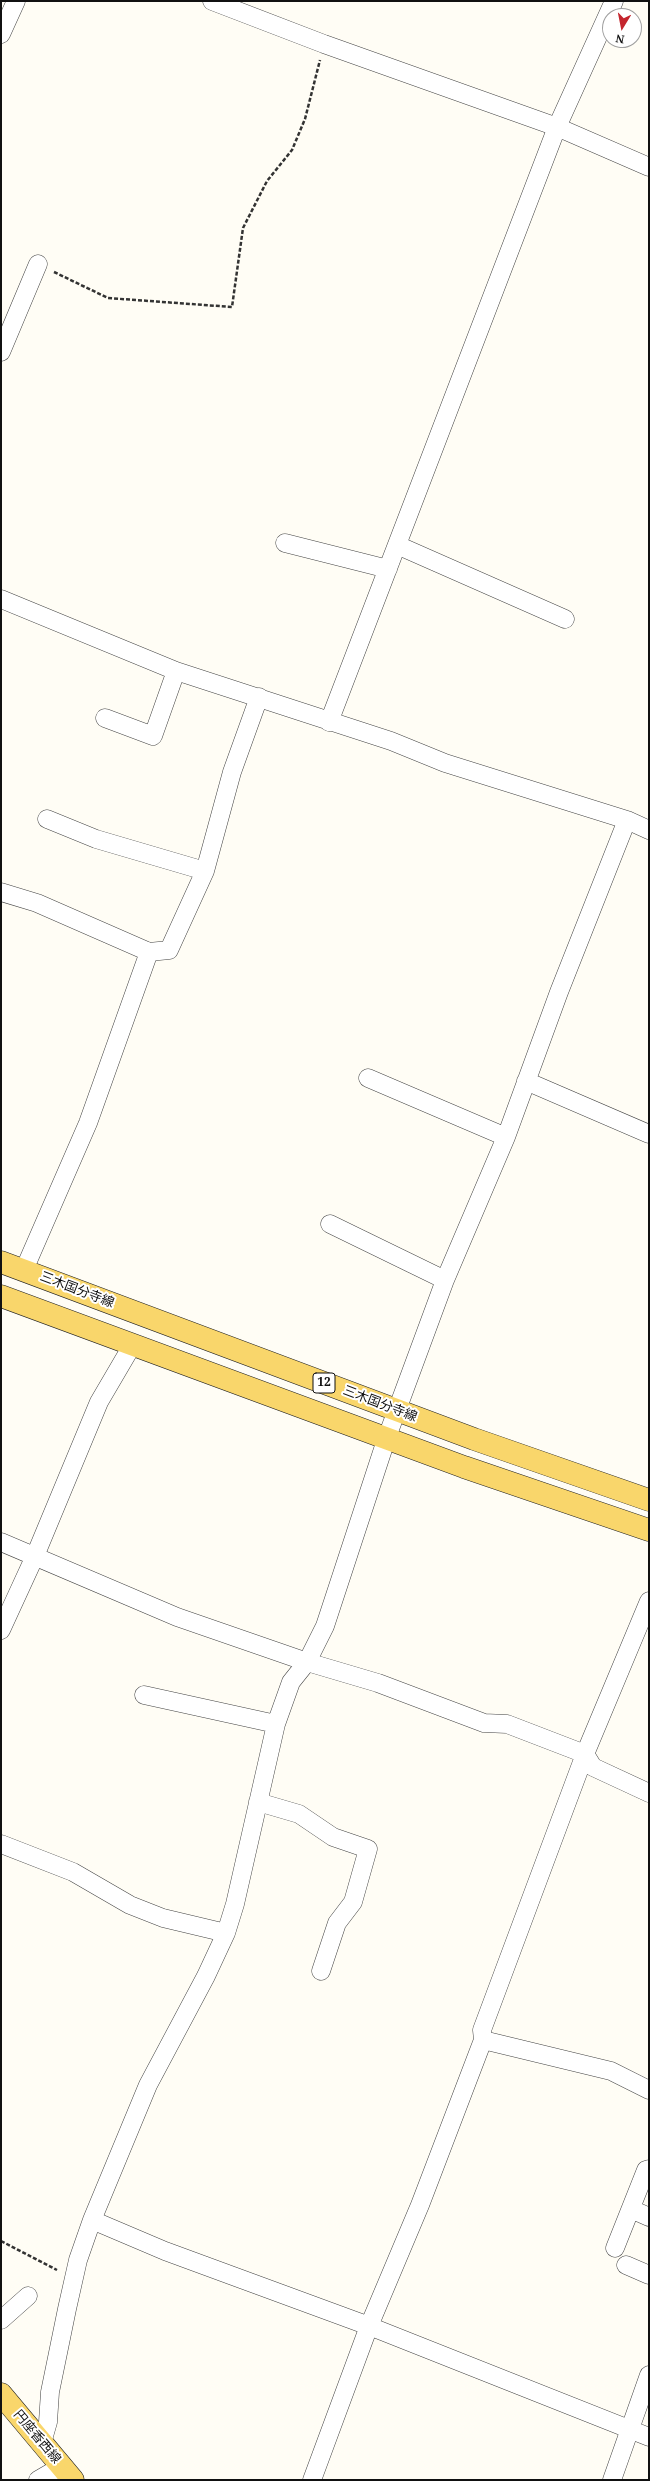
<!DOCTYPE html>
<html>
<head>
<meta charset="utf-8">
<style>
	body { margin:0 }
	#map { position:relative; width:650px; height:2481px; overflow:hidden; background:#fffdf5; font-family:"Noto Serif",serif }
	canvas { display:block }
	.frame { position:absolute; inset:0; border:2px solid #111; pointer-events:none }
	.north { position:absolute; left:602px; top:8px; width:40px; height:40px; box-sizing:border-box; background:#fff; border:1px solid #a0a0a0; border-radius:50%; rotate:190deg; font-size:11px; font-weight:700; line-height:16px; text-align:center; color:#111 }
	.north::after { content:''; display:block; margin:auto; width:14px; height:18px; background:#c4262e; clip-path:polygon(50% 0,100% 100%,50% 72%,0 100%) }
</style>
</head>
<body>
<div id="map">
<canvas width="650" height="2481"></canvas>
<div class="frame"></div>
<div class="north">N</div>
</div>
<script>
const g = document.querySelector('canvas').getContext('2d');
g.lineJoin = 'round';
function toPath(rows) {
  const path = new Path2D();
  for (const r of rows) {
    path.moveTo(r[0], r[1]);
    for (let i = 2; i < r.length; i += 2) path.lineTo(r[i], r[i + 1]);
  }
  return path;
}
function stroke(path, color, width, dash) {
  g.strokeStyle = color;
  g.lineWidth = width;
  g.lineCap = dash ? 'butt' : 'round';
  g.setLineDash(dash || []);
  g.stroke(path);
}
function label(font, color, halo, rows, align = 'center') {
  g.font = font + ' "Noto Serif","Noto Sans JP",serif';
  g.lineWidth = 4;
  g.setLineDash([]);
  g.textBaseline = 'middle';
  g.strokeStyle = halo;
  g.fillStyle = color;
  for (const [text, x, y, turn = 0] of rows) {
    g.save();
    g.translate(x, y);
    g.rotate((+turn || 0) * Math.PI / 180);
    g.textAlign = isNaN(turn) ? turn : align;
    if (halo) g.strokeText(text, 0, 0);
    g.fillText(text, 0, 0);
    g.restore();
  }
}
const path = toPath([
	[54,272,108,298,232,307,243,228,267,181,292,150,305,119,320,60],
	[1,2241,57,2270]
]);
const minor = toPath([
	[212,1,324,44,557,127,649,167],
	[1,34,16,1],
	[1,352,38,264],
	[285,543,388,569],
	[397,545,565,619],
	[1,599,176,671,391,741,445,763,627,820,649,830],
	[105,718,153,736,176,671],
	[329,722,557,127,614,1],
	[47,819,96,839,205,871],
	[1,892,37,903,149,952,169,950,205,871,232,772,259,697],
	[368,1078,506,1137],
	[526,1081,649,1134],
	[330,1224,445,1280],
	[24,1270,88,1123,149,952],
	[1,1542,177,1617,307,1662,378,1683,484,1723,507,1724,585,1754,593,1767,649,1793],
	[1,1630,35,1556,99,1402,133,1344],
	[144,1695,276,1724],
	[258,1802,299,1814,333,1837,368,1849,353,1902,337,1923,321,1971],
	[1,1844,73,1872,130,1905,163,1918,226,1933],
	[483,2040,611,2071,649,2090],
	[631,2209,649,2217],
	[92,2220,165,2251,369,2326,649,2437],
	[615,2248,646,2170,649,2169],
	[626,2265,649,2275],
	[1,2320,28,2296],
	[42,2443,48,2422,50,2392,67,2309,78,2260,92,2220,148,2085,206,1976,226,1933,235,1904,276,1724,291,1682,307,1662,325,1626,387,1437,445,1280,506,1137,559,992,627,820],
	[38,2480,62,2466],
	[312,2480,369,2326,420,2205,483,2040,482,2030,585,1754,649,1601],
	[612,2480,649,2375]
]);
const major = toPath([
	[1,1262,474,1439,649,1500],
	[1,1296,464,1467,649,1530],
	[1,2394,73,2480]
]);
const shields = [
	[324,1383,22]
];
const shieldNames = [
	["12",324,1383]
];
const streetNames = [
	["三木国分寺線",77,1290,21],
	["三木国分寺線",380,1404,21],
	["円座香西線",37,2437,50]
];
stroke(minor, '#444', 19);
stroke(major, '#222', 23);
stroke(path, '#333', 2.5, [4, 2]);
stroke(minor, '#fff', 18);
stroke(major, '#f9d66b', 22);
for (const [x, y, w] of shields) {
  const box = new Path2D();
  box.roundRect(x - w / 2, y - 10, w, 20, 3);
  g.fillStyle = '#fff';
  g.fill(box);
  stroke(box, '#111', 1);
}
label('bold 12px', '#111', null, shieldNames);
label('13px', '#111', '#fff', streetNames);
</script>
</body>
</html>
